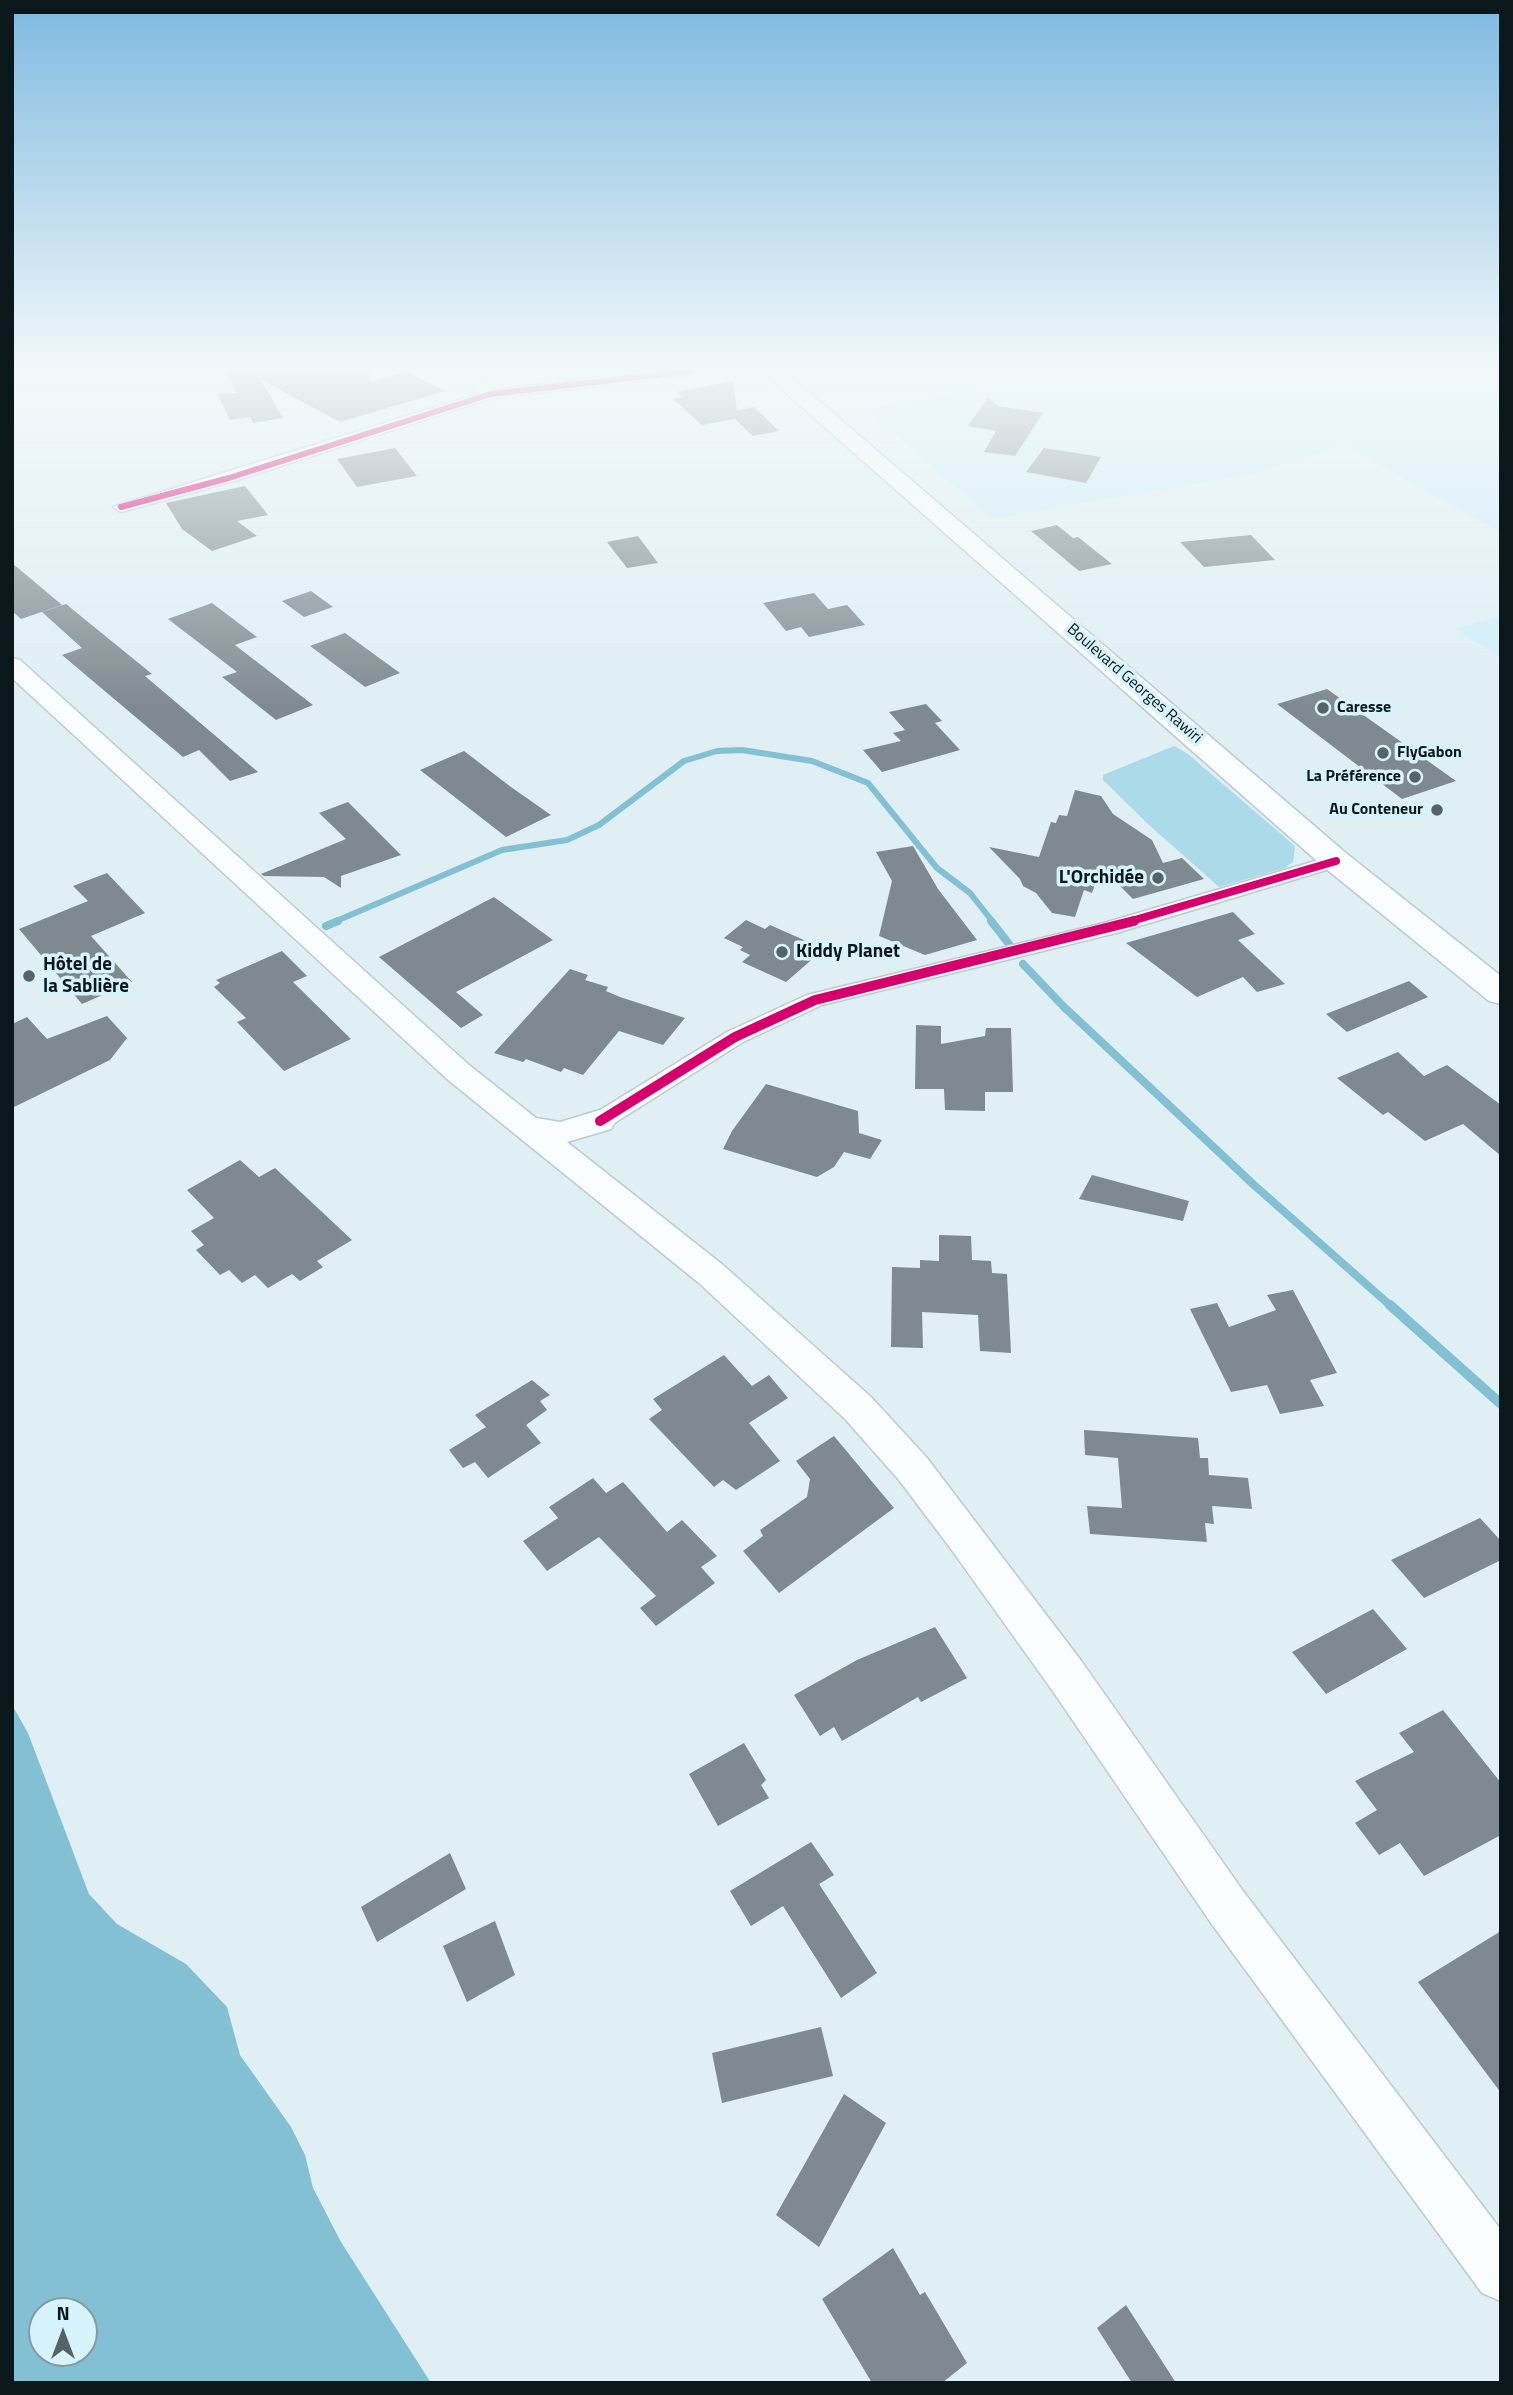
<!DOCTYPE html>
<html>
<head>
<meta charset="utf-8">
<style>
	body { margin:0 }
	#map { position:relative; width:1513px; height:2395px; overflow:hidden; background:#dfeff4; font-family:"Titillium Web",sans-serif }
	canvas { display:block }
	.frame { position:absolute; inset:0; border:14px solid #0a171b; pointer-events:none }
	.north { position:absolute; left:28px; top:2297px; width:70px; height:70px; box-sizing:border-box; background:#d7f3fc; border:2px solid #859ba2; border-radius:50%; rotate:0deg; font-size:19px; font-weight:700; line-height:28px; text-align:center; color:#0a171b }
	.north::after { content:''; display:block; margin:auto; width:24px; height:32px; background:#556367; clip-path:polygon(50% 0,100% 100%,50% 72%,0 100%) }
</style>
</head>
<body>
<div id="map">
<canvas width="1513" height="2395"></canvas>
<div class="frame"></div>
<div class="north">N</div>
</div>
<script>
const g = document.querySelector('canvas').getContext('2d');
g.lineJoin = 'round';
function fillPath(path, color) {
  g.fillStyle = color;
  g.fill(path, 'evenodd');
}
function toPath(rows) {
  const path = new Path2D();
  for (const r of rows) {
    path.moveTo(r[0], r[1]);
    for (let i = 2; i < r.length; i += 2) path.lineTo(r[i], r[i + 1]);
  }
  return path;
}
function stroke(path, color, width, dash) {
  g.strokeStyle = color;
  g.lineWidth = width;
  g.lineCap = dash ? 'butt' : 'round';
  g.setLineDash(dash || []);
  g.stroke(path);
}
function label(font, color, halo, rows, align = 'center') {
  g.font = font + ' "Titillium Web",sans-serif';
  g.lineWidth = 7;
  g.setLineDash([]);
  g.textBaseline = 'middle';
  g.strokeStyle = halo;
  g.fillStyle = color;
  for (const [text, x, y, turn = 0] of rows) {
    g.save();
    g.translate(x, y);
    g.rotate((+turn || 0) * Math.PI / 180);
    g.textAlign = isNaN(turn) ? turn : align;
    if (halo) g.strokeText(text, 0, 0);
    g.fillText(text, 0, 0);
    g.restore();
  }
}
const built = toPath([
	[980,371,1501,371,1501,533,1345,445,1252,474,992,519,866,409,980,387,974,381],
	[1501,616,1501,658,1456,629]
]);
const green = toPath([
	[1174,746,1188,754,1295,846,1293,862,1285,868,1219,887,1149,825,1103,780,1103,775]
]);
const water = toPath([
	[12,1705,28,1733,89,1894,117,1924,186,1964,227,2007,240,2055,291,2127,305,2155,313,2188,341,2242,431,2383,12,2383],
	[42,2311,84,2311,84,2353,42,2353]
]);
const streamFar2 = toPath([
	[334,922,502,850,567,840,599,825,684,761,717,751,742,750,812,761,868,783,937,868,970,893,993,922]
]);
const streamFar1 = toPath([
	[991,921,1009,944],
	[326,926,338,921],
	[1023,964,1064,1007,1254,1185,1392,1307]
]);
const stream = toPath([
	[1390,1305,1501,1404]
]);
const building = toPath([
	[227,371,369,371,370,382,405,371,445,391,340,422,260,379,283,418,253,423,250,417,230,420,217,393,236,393],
	[733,381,737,410,754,407,779,431,753,436,735,419,702,425,673,399,683,397,676,392],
	[988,398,998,406,1043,413,1015,456,984,452,996,431,968,426],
	[395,448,417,476,357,487,337,459],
	[1044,448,1101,457,1086,483,1026,472],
	[245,486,268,515,237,521,257,536,212,551,182,529,166,503],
	[1057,525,1073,538,1078,537,1112,564,1079,571,1031,531],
	[1251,535,1275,560,1204,567,1180,542],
	[638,536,658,563,627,568,607,542],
	[12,563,62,605,21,619,12,611],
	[311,591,333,607,304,617,282,601],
	[814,593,828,609,847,605,865,625,809,637,801,627,786,631,763,603],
	[212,603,257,637,235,645,313,705,276,720,222,677,237,672,168,619],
	[66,604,152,674,145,676,258,772,230,781,199,750,183,757,62,655,82,648,42,612],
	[345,633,382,660,400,673,365,687,310,646],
	[1327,689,1456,781,1402,799,1277,704],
	[926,704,942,721,935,723,960,750,882,772,863,750,901,741,893,733,905,730,889,712],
	[464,751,511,787,551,815,506,837,420,770],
	[1075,790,1101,796,1113,814,1152,840,1163,863,1182,858,1204,879,1133,899,1101,867,1092,893,1084,890,1075,917,1052,913,1036,893,1023,886,1020,879,989,847,1039,857,1051,822,1056,823,1059,815,1067,816],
	[348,802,401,855,341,876,341,888,324,877,264,876,261,874,346,839,319,813],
	[913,846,938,889,977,940,925,955,879,936,892,881,876,852],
	[107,873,145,913,91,936,132,982,82,1004,19,929,88,901,73,886],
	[494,897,553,940,456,992,483,1015,461,1028,379,957],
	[1233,912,1255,934,1238,940,1285,984,1257,992,1243,977,1197,997,1126,943],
	[746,920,765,929,770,925,824,949,786,982,742,962,750,955,740,950,743,947,724,938],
	[282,951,307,976,293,982,351,1039,284,1071,237,1022,246,1018,214,987,220,983,216,980],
	[570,969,588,975,585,980,608,987,606,991,620,997,685,1018,663,1045,619,1031,583,1075,564,1068,561,1072,526,1059,523,1062,494,1053],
	[1409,981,1428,997,1347,1032,1326,1014],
	[107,1016,127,1038,110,1060,12,1108,12,1024,27,1017,47,1039],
	[916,1025,941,1026,941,1044,985,1036,986,1028,1011,1028,1013,1092,985,1092,985,1111,945,1110,944,1089,915,1089],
	[1398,1052,1424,1076,1447,1065,1501,1105,1501,1156,1463,1124,1425,1141,1388,1112,1383,1115,1337,1078],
	[766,1084,858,1111,859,1133,882,1140,870,1159,844,1152,834,1167,817,1177,723,1149,732,1131],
	[240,1160,259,1177,275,1168,352,1240,317,1261,323,1267,300,1281,292,1274,268,1288,255,1275,242,1283,229,1270,220,1275,196,1250,204,1245,191,1231,214,1218,187,1190],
	[1092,1175,1189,1201,1183,1221,1079,1199],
	[939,1235,971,1236,972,1260,991,1261,992,1273,1007,1274,1011,1353,980,1351,978,1315,922,1312,923,1348,891,1347,892,1267,920,1268,920,1260,939,1261],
	[1293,1290,1337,1373,1310,1380,1324,1406,1280,1414,1267,1385,1231,1392,1190,1309,1217,1303,1229,1327,1276,1310,1267,1295],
	[724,1355,752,1386,769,1375,788,1398,749,1423,780,1461,736,1490,723,1480,714,1487,649,1419,662,1410,653,1399],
	[532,1380,550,1395,540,1401,547,1410,526,1425,541,1443,488,1478,475,1462,463,1468,449,1450,486,1427,475,1415],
	[1084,1430,1198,1438,1200,1458,1208,1458,1209,1475,1248,1478,1252,1509,1212,1506,1214,1524,1205,1523,1207,1542,1090,1534,1087,1506,1122,1508,1118,1458,1085,1455],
	[834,1436,894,1508,779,1593,743,1551,763,1536,760,1530,807,1497,810,1479,796,1461],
	[593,1478,606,1493,623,1482,667,1532,682,1520,717,1556,701,1567,715,1583,656,1626,640,1608,656,1596,599,1537,547,1571,523,1541,558,1518,549,1507],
	[1480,1518,1501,1541,1501,1560,1424,1598,1391,1560],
	[1373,1609,1407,1649,1326,1694,1292,1652],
	[935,1627,967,1678,921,1702,918,1697,842,1741,834,1727,820,1736,794,1695,857,1660],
	[1443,1710,1501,1783,1501,1835,1424,1876,1400,1843,1379,1855,1355,1823,1377,1810,1355,1781,1414,1752,1399,1733],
	[744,1743,766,1780,761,1785,769,1798,718,1826,689,1774],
	[811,1842,834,1875,819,1884,877,1973,841,1998,783,1906,751,1926,730,1891],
	[450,1853,466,1889,377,1942,361,1907],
	[495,1921,515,1975,467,2002,443,1946],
	[1501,1931,1501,2093,1418,1982],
	[821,2027,833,2076,722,2103,712,2053],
	[844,2094,886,2123,819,2247,776,2215],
	[893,2248,920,2295,925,2292,967,2363,942,2383,872,2383,822,2299],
	[1126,2305,1176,2383,1132,2383,1097,2328]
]);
const minor = toPath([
	[457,371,471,371,494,390,655,371,697,371,691,375,493,398,234,481,121,512,113,507,481,393,457,371],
	[1336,855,1346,861,1343,865,1116,933,822,1005,743,1042,608,1127,592,1127,588,1121,592,1115,727,1032,807,995,1104,923,1336,855]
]);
const secondary = toPath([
	[12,658,20,660,469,1065,536,1118,560,1122,600,1110,611,1113,616,1121,611,1129,567,1142,723,1265,871,1397,927,1458,1082,1662,1243,1891,1501,2230,1501,2301,1482,2293,1211,1923,1052,1690,951,1549,899,1480,845,1419,699,1283,447,1079,12,678,12,658]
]);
const primary = toPath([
	[761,371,784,371,1347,854,1501,976,1501,1004,1489,1001,1325,868,761,371]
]);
const cyclewayFar2 = toPath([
	[121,507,229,478,491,394,691,371]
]);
const cyclewayFar1 = toPath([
	[1128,922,1336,861]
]);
const cycleway = toPath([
	[600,1121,735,1037,815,1000,1134,921]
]);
const markers = [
	[1323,708,7,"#556367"],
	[1383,753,7,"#556367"],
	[1415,777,7,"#556367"],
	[1437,810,7,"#556367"],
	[1158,878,7,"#556367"],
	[782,952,7,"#556367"],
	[29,976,7,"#556367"]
];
const farStreetnames = [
	["Boulevard Georges Rawiri",1134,684,41]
];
const farPoinames = [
	["Caresse",1337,708],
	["FlyGabon",1397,753],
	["La Préférence",1401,777,"right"],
	["Au Conteneur",1423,810,"right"]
];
const poiNames = [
	["L'Orchidée",1144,878,"right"],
	["Kiddy Planet",796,952],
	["Hôtel de",43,965],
	["la Sablière",43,987]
];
fillPath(built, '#ceedf8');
fillPath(green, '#abdae9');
fillPath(water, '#83c0d3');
stroke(streamFar2, '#83c0d3', 6);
stroke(streamFar1, '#83c0d3', 8);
stroke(stream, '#83c0d3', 10);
fillPath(building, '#7e8a8f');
stroke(minor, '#bdcbcf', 3);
stroke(secondary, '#bdcbcf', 3);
stroke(primary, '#bdcbcf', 3);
fillPath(minor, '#fafdfd');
fillPath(secondary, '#fafdfd');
fillPath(primary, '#fafdfd');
stroke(cyclewayFar2, '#d6006c', 6);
stroke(cyclewayFar1, '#d6006c', 8);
stroke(cycleway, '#d6006c', 10);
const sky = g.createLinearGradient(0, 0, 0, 707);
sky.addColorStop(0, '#7fb9e0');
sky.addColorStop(0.52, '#f1f8fa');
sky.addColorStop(1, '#f1f8fa00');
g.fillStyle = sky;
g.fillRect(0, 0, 1513, 707);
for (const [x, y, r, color] of markers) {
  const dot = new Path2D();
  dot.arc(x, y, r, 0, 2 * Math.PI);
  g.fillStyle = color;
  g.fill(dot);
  stroke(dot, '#d7f3fc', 2.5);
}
label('16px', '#0a171b', '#d7f3fc', farStreetnames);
label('bold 16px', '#0a171b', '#d7f3fc', farPoinames, 'left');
label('bold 19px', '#0a171b', '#d7f3fc', poiNames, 'left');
</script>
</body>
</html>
